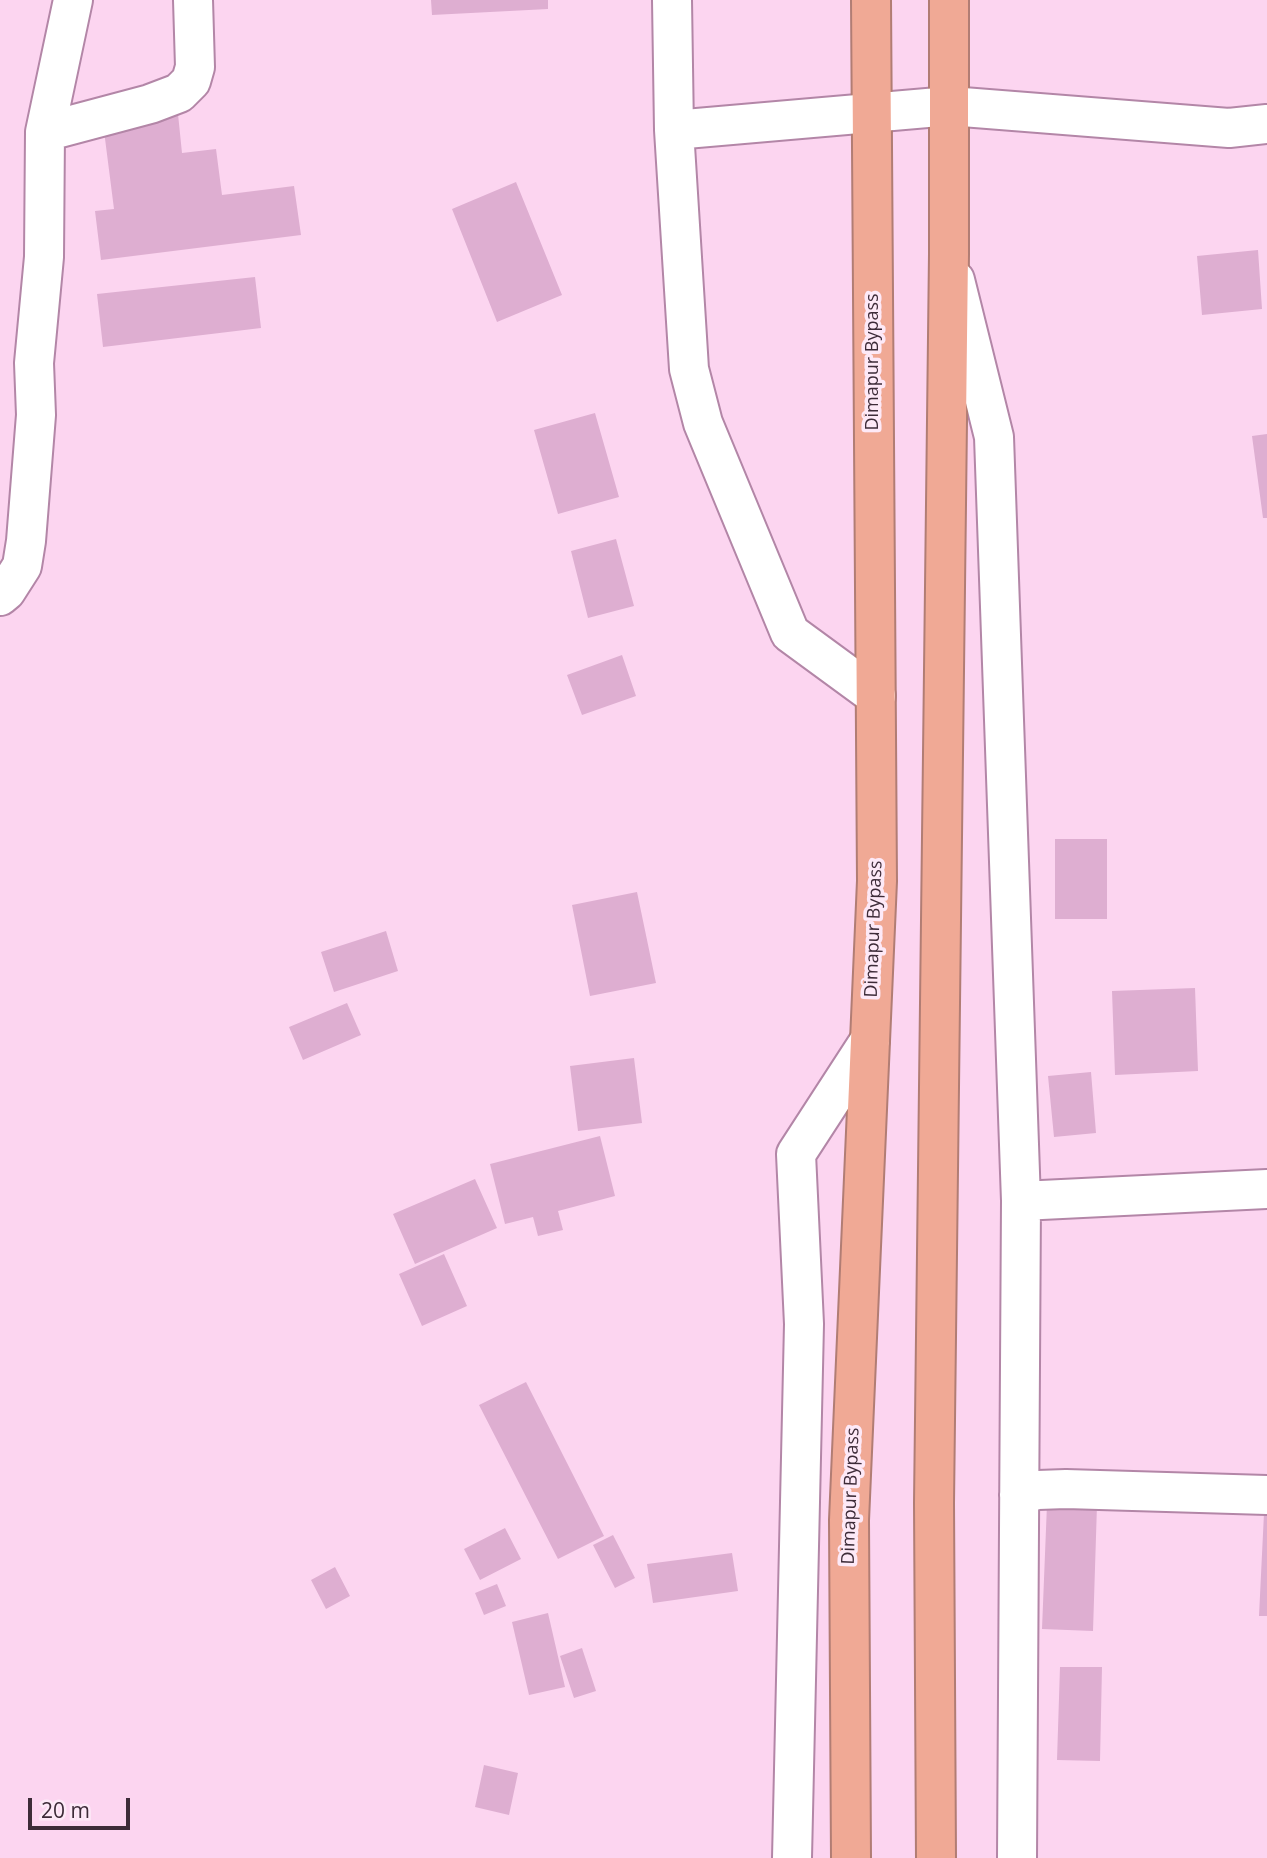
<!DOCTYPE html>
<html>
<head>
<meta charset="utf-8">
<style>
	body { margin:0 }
	#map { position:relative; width:1267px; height:1858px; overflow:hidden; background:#fcd5f0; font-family:"Open Sans",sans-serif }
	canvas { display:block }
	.scale { position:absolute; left:28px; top:1798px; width:102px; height:32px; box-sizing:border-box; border:4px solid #3d2b38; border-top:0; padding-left:9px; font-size:21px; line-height:24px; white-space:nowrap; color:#3d2b38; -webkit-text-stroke:5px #fde9f7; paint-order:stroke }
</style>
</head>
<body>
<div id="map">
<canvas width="1267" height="1858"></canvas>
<div class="scale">20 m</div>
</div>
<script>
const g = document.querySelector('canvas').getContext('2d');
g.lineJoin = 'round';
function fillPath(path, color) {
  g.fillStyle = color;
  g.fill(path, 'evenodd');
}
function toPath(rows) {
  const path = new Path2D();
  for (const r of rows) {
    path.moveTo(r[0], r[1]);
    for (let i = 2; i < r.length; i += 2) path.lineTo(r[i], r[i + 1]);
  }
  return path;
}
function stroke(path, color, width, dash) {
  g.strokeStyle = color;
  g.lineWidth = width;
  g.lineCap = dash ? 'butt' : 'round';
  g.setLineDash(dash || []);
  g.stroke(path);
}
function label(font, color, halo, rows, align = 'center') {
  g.font = font + ' "Open Sans",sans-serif';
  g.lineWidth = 7;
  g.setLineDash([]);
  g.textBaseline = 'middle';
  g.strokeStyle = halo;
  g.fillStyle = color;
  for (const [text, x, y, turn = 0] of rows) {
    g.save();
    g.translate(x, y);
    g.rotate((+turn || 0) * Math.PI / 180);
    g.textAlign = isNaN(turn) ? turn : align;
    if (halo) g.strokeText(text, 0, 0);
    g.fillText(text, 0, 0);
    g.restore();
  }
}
const building = toPath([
	[431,0,548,0,548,9,432,15],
	[178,114,182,153,216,149,222,195,294,186,301,235,101,260,95,211,114,209,103,123],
	[516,182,562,295,497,322,452,209],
	[1258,250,1262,309,1202,315,1197,256],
	[255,277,261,328,103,347,97,294],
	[595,413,619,497,558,514,534,430],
	[1267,434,1267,518,1263,518,1252,436],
	[616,539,634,606,588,618,571,551],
	[622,655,636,696,582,715,567,675],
	[1055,839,1107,839,1107,919,1055,919],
	[637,892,656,983,590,996,572,905],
	[386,931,398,971,334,992,321,952],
	[1195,988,1198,1071,1115,1075,1112,991],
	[347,1003,361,1035,303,1060,289,1027],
	[634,1058,642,1123,578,1131,570,1066],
	[1091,1072,1096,1133,1054,1137,1048,1076],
	[600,1136,615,1196,558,1211,563,1230,538,1236,533,1217,505,1224,490,1164],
	[475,1179,497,1228,415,1264,393,1214],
	[444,1254,467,1306,422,1326,399,1274],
	[526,1382,604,1536,558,1559,479,1405],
	[1047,1504,1097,1505,1093,1631,1042,1629],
	[1264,1513,1267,1514,1267,1616,1259,1616],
	[505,1528,521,1559,480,1580,464,1549],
	[613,1535,635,1578,615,1588,593,1545],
	[732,1553,738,1591,653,1603,647,1564],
	[335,1567,350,1596,326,1609,311,1580],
	[497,1584,506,1606,484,1615,475,1593],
	[548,1613,565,1687,529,1695,512,1622],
	[582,1648,596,1691,574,1698,560,1656],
	[1060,1667,1102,1667,1100,1761,1057,1760],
	[484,1765,518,1773,509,1815,475,1807]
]);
const minor = toPath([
	[672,0,674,130,689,369,703,423,790,633,876,696],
	[674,130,950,106,1229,128,1267,124],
	[45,132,150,104,179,93,191,81,195,67,193,0],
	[955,280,994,437,1021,1201,1017,1858],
	[0,596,6,591,22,566,26,541,36,415,34,363,44,257,45,132,73,0],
	[1021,1201,1267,1189],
	[1019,1495,1038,1490,1066,1489,1267,1495],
	[792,1858,804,1324,796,1154,870,1040]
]);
const highway = toPath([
	[851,1858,849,1520,877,881,871,0],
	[936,1858,934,1502,949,254,949,0]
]);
const streetNames = [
	["Dimapur Bypass",873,362,-90],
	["Dimapur Bypass",874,929,-88],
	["Dimapur Bypass",851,1496,-88]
];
fillPath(building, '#deaed1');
stroke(minor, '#b386a7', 42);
stroke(highway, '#b17d74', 42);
stroke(minor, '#fff', 38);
stroke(highway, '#f0a995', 38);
label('18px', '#3d2b38', '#fde9f7', streetNames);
</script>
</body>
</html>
